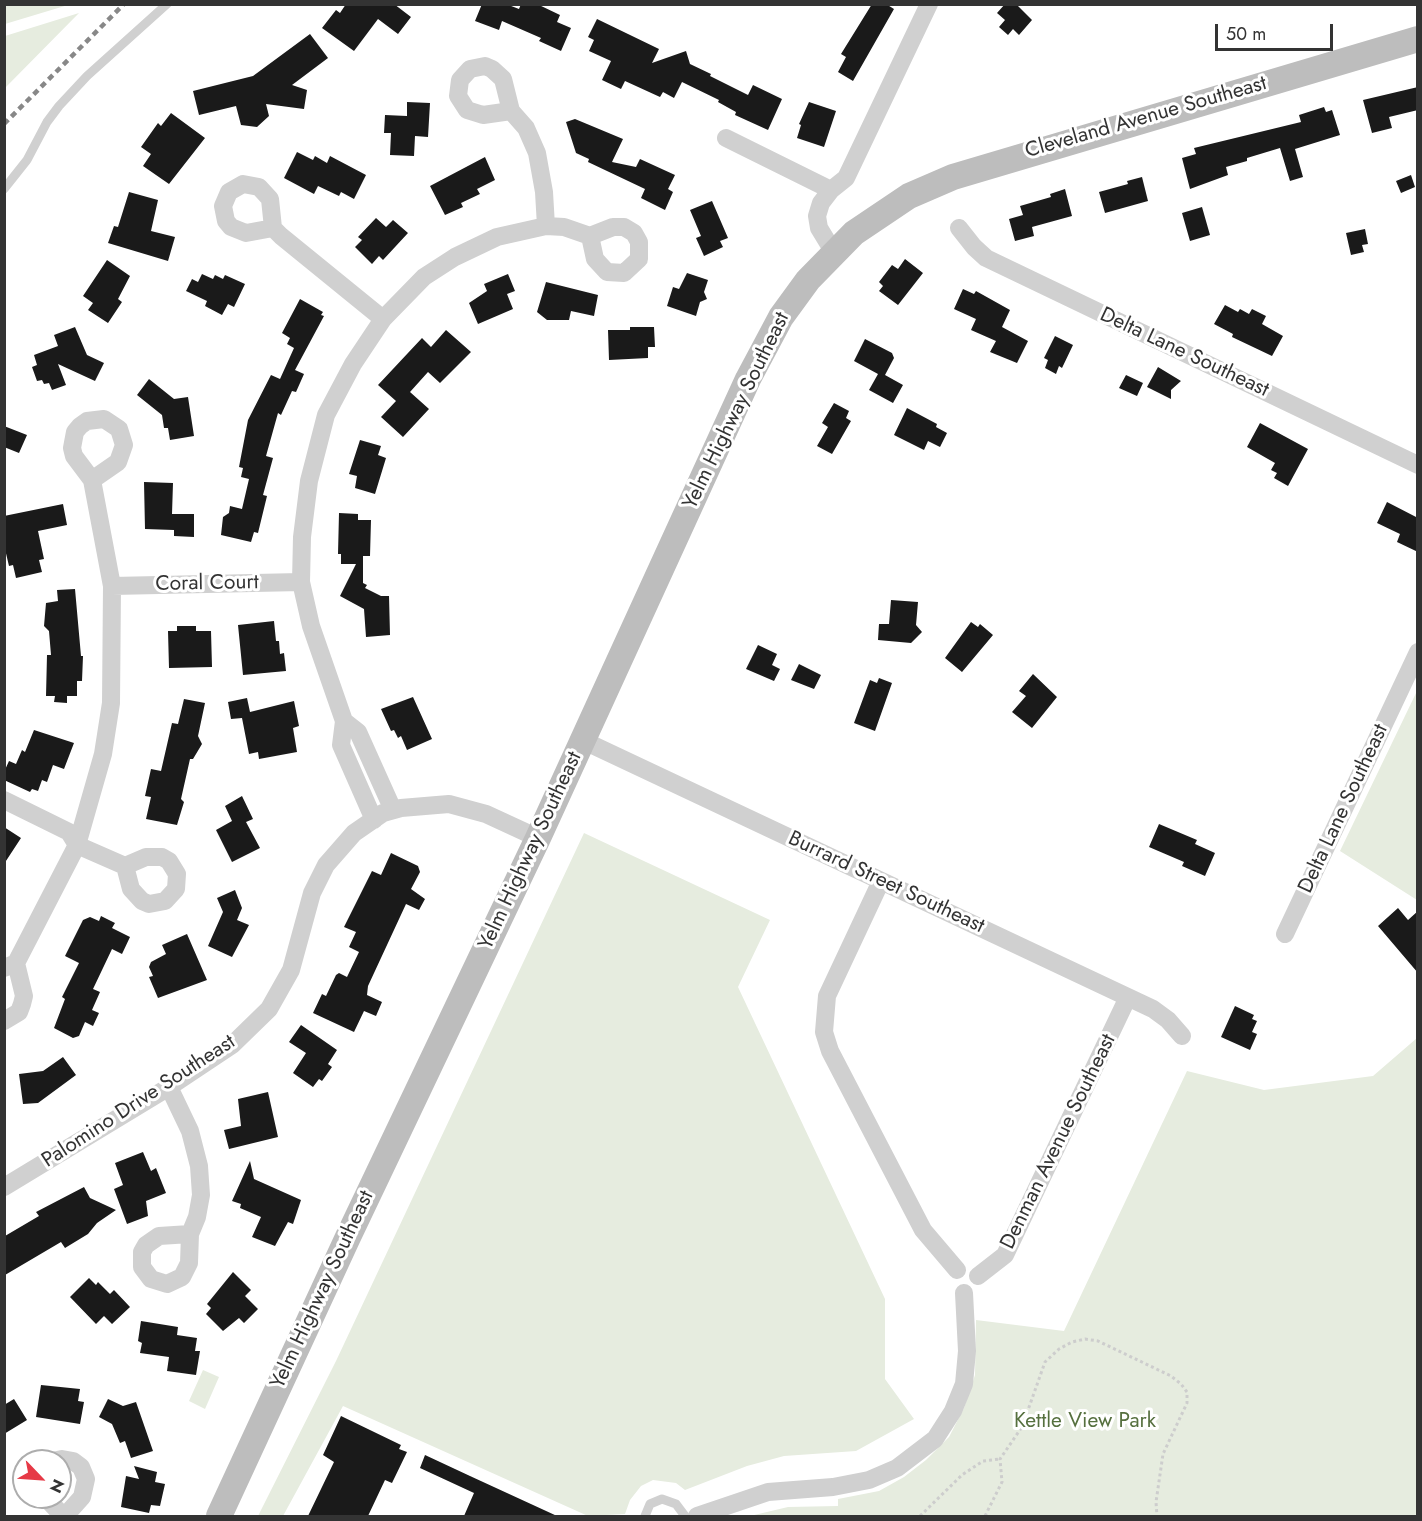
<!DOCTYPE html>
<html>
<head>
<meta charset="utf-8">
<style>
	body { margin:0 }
	#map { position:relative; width:1422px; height:1521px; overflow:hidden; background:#fff; font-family:Jost,sans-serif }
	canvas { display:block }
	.frame { position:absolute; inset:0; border:6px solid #333; pointer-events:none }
	.north { position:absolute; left:12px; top:1449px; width:60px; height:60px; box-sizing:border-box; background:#fff; border:2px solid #adadad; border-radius:50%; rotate:115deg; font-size:16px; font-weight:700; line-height:24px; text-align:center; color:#333 }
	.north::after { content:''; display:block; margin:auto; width:21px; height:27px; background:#e63946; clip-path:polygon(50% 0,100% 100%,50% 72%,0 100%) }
	.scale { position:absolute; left:1215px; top:24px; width:118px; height:27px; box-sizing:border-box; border:3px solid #333; border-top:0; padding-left:8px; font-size:18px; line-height:21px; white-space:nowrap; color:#333; -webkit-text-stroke:4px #fff; paint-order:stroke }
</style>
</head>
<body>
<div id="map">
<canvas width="1422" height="1521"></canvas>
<div class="frame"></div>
<div class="north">N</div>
<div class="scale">50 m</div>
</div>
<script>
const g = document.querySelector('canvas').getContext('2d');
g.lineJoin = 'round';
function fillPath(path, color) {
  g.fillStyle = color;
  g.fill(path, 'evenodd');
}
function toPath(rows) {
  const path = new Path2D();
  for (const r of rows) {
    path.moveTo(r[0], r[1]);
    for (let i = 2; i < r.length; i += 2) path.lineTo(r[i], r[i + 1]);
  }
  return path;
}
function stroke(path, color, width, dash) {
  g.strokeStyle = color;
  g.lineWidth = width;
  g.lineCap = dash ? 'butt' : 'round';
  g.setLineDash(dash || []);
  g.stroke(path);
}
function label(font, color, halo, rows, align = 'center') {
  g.font = font + ' Jost,sans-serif';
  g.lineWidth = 6;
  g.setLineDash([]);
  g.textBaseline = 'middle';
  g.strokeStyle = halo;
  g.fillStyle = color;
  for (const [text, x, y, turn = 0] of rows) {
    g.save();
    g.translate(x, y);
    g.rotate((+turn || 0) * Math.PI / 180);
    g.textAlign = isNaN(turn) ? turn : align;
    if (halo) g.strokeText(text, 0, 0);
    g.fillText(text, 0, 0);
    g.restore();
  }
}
const green = toPath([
	[5,4,68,4,68,5,5,24],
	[79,13,5,88,5,36],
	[1417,691,1418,900,1417,900,1340,851],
	[584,833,770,920,738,987,885,1299,885,1379,914,1419,856,1451,784,1456,747,1466,685,1490,676,1483,653,1480,641,1486,630,1500,625,1514,588,1516,343,1406,283,1516,258,1516,336,1361],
	[1417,1038,1417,1516,750,1516,788,1507,838,1506,838,1499,879,1491,904,1477,926,1460,949,1437,964,1408,975,1375,976,1320,1064,1331,1187,1071,1264,1090,1373,1076],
	[203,1370,219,1377,205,1409,189,1401]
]);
const building = toPath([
	[346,4,394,4,411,17,398,34,378,19,354,51,322,28,336,10,340,13],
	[482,4,506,4,519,9,521,4,537,4,560,15,557,22,571,28,561,51,539,41,541,38,502,21,499,30,475,21],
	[872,4,886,4,894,9,853,81,838,72,846,57,841,54],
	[1005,4,1016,4,1032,20,1019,35,1013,29,1008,35,999,27,1005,20,997,13],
	[597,19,659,49,652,63,686,51,690,64,711,74,710,76,748,95,753,85,782,99,768,130,735,115,736,112,718,102,719,100,682,82,674,98,663,92,660,97,625,81,621,89,602,80,611,61,589,51,594,40,588,37],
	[310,34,328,58,292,85,307,90,304,109,266,104,269,116,257,127,241,125,236,106,199,115,193,91,253,76],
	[1418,87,1418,110,1389,117,1392,128,1372,133,1363,100],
	[407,102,430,103,428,137,415,136,414,156,390,155,391,133,384,133,385,115,407,116],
	[809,102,836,111,824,147,797,138,801,125,799,124],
	[1324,107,1326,112,1332,110,1340,135,1295,149,1303,177,1290,181,1280,148,1247,158,1247,161,1226,167,1228,175,1190,189,1182,158,1196,154,1194,148,1301,122,1299,115],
	[171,113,205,138,169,184,143,166,151,154,141,147,158,123,161,126],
	[575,119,623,139,612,162,636,167,640,159,675,175,668,189,673,192,665,210,641,198,645,189,588,162,589,159,576,153,566,122],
	[297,152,313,160,315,156,327,163,330,156,366,175,354,199,341,192,339,196,318,186,314,194,284,178],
	[485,157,495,180,477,189,480,194,461,203,463,207,445,215,430,186],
	[1411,175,1415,187,1401,193,1396,181],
	[1142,177,1148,201,1105,213,1099,192,1128,184,1127,181],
	[1065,189,1072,216,1032,227,1034,236,1015,241,1009,219,1023,215,1020,206,1051,197,1050,194],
	[129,192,158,200,151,231,175,237,168,261,108,243,114,226,118,227],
	[712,201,728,238,720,241,723,247,704,256,696,238,701,236,690,210],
	[1202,207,1210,235,1190,241,1182,213],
	[376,218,386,227,393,220,408,233,383,260,379,256,372,264,355,247,362,240,358,237],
	[1365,229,1368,244,1362,245,1364,252,1351,255,1346,233],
	[905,259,923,273,898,305,879,291,883,286,879,282,892,265,898,269],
	[107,260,130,276,118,299,122,302,108,323,88,310,93,303,83,296],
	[687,273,708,280,704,292,707,299,700,302,696,316,667,306,673,287,679,289],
	[202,274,213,279,215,275,223,279,225,275,245,284,234,307,228,304,222,315,205,306,207,301,186,291,192,279,198,282],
	[508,274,515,291,507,294,513,309,478,324,469,303,487,291,484,284],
	[546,282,598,295,594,316,571,311,569,320,547,320,537,312],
	[963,289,974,294,976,291,1010,310,1002,327,1028,341,1017,363,990,352,996,341,971,330,976,319,954,309],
	[300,299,323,312,321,315,324,316,295,370,304,374,296,392,292,391,281,415,278,413,266,456,273,458,263,495,267,496,258,533,254,532,251,542,221,535,223,517,229,513,230,506,242,509,249,479,241,477,243,468,239,467,248,420,271,375,280,379,294,348,287,344,290,338,282,333],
	[1225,305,1238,312,1240,309,1249,314,1252,309,1266,316,1262,324,1283,336,1272,356,1232,337,1233,334,1214,324],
	[75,327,87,355,104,363,95,381,58,364,66,385,52,390,49,383,44,384,42,380,37,381,32,367,37,365,34,355,58,346,54,335],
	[630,327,654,327,655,347,648,347,648,358,609,360,608,330,630,330],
	[446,330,471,352,440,383,428,372,410,392,429,409,403,437,381,417,396,401,378,385,422,338,431,347],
	[1055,336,1073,345,1062,368,1059,366,1056,374,1045,368,1048,360,1044,358],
	[865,339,892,353,894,358,885,375,903,385,893,403,869,390,878,374,854,361],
	[1158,367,1181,381,1171,390,1171,399,1147,387],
	[1126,375,1143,383,1137,396,1119,388],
	[149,379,174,399,188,397,194,436,170,440,168,428,164,428,162,415,137,395],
	[834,403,849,411,846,418,851,421,832,454,817,446,828,427,822,423],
	[907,408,937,424,936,427,947,433,940,447,928,441,924,450,894,435],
	[1260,423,1308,449,1288,486,1274,478,1277,473,1271,470,1275,463,1247,447],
	[4,426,27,435,19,453,4,447],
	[360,440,381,446,378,455,386,458,375,494,355,488,357,476,349,474],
	[144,482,173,483,172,514,194,514,194,537,174,536,174,530,145,529],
	[1387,502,1418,518,1418,552,1397,542,1400,534,1377,523],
	[63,504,67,525,38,531,44,559,39,560,42,572,16,578,13,565,9,566,4,545,4,516],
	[339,513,358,514,358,520,371,520,370,556,363,556,363,583,367,585,365,588,381,596,389,596,390,635,366,637,364,609,340,596,356,564,341,564,341,554,338,554],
	[75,589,81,656,83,656,82,681,77,681,77,696,67,696,67,703,54,702,55,696,46,696,47,655,51,655,49,631,44,626,46,603,58,601,57,590],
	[891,600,918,602,916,625,922,632,911,643,878,640,879,624,889,624],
	[274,621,276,641,279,641,280,654,284,653,286,671,243,675,238,625],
	[971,622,978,627,980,624,993,635,962,672,945,658],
	[177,626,196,626,196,631,211,631,212,667,169,668,168,631,177,631],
	[758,645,777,654,772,665,780,669,774,681,746,669],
	[799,664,821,675,814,689,791,680],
	[1033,674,1057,697,1032,728,1012,712,1026,696,1019,691],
	[879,678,892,683,875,731,854,723,870,680,877,683],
	[413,697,432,739,407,750,401,736,398,738,394,730,391,731,381,709],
	[247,698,250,712,294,701,299,726,293,728,297,752,259,759,258,752,249,754,242,718,231,719,228,702],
	[184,699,205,703,198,736,202,744,193,759,190,759,181,799,184,802,177,825,146,819,151,797,145,796,151,769,161,771,172,723,178,724],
	[34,730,74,743,64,769,53,765,47,782,42,780,38,791,32,789,30,792,4,780,4,772,9,761,16,764,22,750,25,752],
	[242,796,253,819,246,822,260,848,232,862,216,830,232,821,225,806],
	[1159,824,1197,840,1195,844,1215,853,1205,876,1182,866,1184,862,1149,847],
	[4,827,21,838,4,864],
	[391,853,418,866,420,872,411,889,425,899,419,910,406,904,368,986,367,995,382,1002,376,1016,364,1011,354,1032,313,1013,322,994,326,996,336,975,339,973,347,977,359,952,349,947,356,932,344,927,372,871,381,875],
	[235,890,242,908,237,920,249,925,232,957,208,946,223,912,217,898],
	[1398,908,1408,920,1418,911,1418,973,1378,926],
	[101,916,115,923,112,928,130,937,122,954,112,949,93,989,100,992,92,1010,99,1013,93,1026,85,1022,79,1036,73,1038,54,1028,65,999,62,997,79,963,65,956,83,920,90,917,99,921],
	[187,934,207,980,158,998,149,977,153,976,149,967,151,962,166,954,162,945],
	[1235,1006,1254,1015,1252,1019,1257,1021,1252,1032,1257,1034,1250,1050,1221,1037],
	[301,1025,337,1050,328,1064,332,1067,322,1081,319,1079,313,1087,293,1073,306,1053,289,1042],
	[63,1057,76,1075,38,1103,23,1104,19,1074,43,1071],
	[268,1092,278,1137,229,1149,224,1130,241,1126,238,1099],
	[143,1152,151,1171,156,1168,166,1193,146,1201,148,1216,127,1224,114,1189,123,1185,115,1163],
	[250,1161,254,1179,301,1200,293,1224,288,1222,275,1246,252,1237,261,1217,240,1208,241,1204,232,1201],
	[84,1187,90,1198,116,1210,97,1223,88,1234,65,1248,61,1242,5,1275,5,1236,39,1216,36,1212],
	[233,1272,251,1290,245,1296,258,1309,244,1323,239,1318,223,1331,206,1314,211,1308,207,1304],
	[89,1278,96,1285,98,1282,110,1294,114,1290,130,1307,112,1324,104,1316,96,1324,70,1297],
	[141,1321,178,1327,177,1335,197,1338,195,1351,200,1351,196,1375,167,1371,169,1357,140,1353,142,1343,138,1341],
	[41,1385,80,1389,78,1401,84,1402,80,1424,36,1417],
	[14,1399,27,1420,4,1434,4,1405],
	[108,1399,123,1406,136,1402,153,1451,131,1458,125,1441,120,1443,112,1424,99,1417],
	[341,1416,401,1445,399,1449,407,1452,392,1483,385,1480,368,1516,308,1516,334,1462,323,1455],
	[425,1455,470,1476,557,1516,464,1516,474,1493,420,1468],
	[134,1466,157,1472,155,1482,165,1484,160,1506,151,1505,149,1513,121,1507,126,1476,139,1479]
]);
const path = toPath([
	[920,1516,962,1475,983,1461,1000,1459],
	[985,1516,1002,1482,1000,1459,1022,1427,1045,1362,1059,1349,1072,1342,1085,1339,1098,1341,1171,1376,1181,1384,1187,1392,1187,1403,1163,1454,1156,1502,1157,1516]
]);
const lane = toPath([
	[4,189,27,160,47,122,59,106,87,76,167,4],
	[645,1516,650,1504,662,1499,676,1504,685,1516]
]);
const street = toPath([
	[511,111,483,115,467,110,458,96,460,80,470,69,485,66,492,69,503,79,511,111,526,128,537,153,544,192,546,226],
	[726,138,831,190],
	[273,228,246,233,231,227,226,221,223,206,229,192,243,184,259,187,270,199,273,228,281,236,383,319],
	[959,228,974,247,986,258,1418,465],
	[833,251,819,228,817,216,821,203,831,190,846,178,929,4],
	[112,586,301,582],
	[344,721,311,626,301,582,302,537,309,481,326,415,353,364,383,319,424,277,455,257,497,237,546,226,564,227,590,236,613,227,624,227,634,233,639,242,639,259,624,273,607,272,595,259,590,236],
	[582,740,1153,1009,1168,1020,1182,1036],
	[4,800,69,832,77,845,125,866,131,889,142,901,149,904,165,901,176,889,177,874,169,861,162,857,146,857,125,866],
	[374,820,341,745,344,721,358,732,393,810],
	[881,881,827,996,824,1032,830,1051,923,1230,957,1270],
	[1285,934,1418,652],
	[4,968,16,963,77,845,103,754,111,703,112,586,92,480,74,456,72,448,75,432,80,426,87,421,104,419,119,429,124,445,118,462,92,480],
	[4,1021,19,1012,22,1004,24,996,16,963],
	[169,1087,190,1131,199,1166,201,1195,197,1217,190,1234],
	[4,1187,169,1087,232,1045,269,1009,291,970,312,893,326,865,354,833,383,813,401,808,449,804,486,814,538,838],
	[190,1234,189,1263,182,1277,167,1284,151,1279,142,1267,142,1252,146,1245,159,1236,190,1234],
	[978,1276,1005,1255,1128,997],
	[53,1461,62,1459,73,1461,81,1467,86,1479,82,1497,65,1516],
	[45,1497,63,1516],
	[697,1516,768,1492,833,1487,869,1480,897,1468,935,1439,953,1411,964,1384,967,1351,964,1293]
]);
const secondary = toPath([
	[219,1516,348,1237,538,838,748,379,781,317,808,280,854,233,909,196,953,177,1418,39]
]);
const rail = toPath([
	[4,124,124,4]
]);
const streetNames = [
	["Cleveland Avenue Southeast",1146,118,-16],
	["Delta Lane Southeast",1184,353,25],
	["Yelm Highway Southeast",737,411,-64],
	["Coral Court",207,584,-1],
	["Delta Lane Southeast",1344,809,-65],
	["Yelm Highway Southeast",531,851,-65],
	["Burrard Street Southeast",886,883,25],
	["Palomino Drive Southeast",139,1102,-33],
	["Denman Avenue Southeast",1059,1142,-64],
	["Yelm Highway Southeast",323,1290,-65]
];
const parkNames = [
	["Kettle View Park",1085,1422]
];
fillPath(green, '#e6ecdf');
fillPath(building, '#1a1a1a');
stroke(path, '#cdcdcd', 3, [3, 3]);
stroke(lane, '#d0d0d0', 9);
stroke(street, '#d0d0d0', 18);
stroke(secondary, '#bdbdbd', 26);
stroke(rail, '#888', 4.5, [6, 4.5]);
label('21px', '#333', '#fff', streetNames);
label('21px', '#56703f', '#fff', parkNames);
</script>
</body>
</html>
